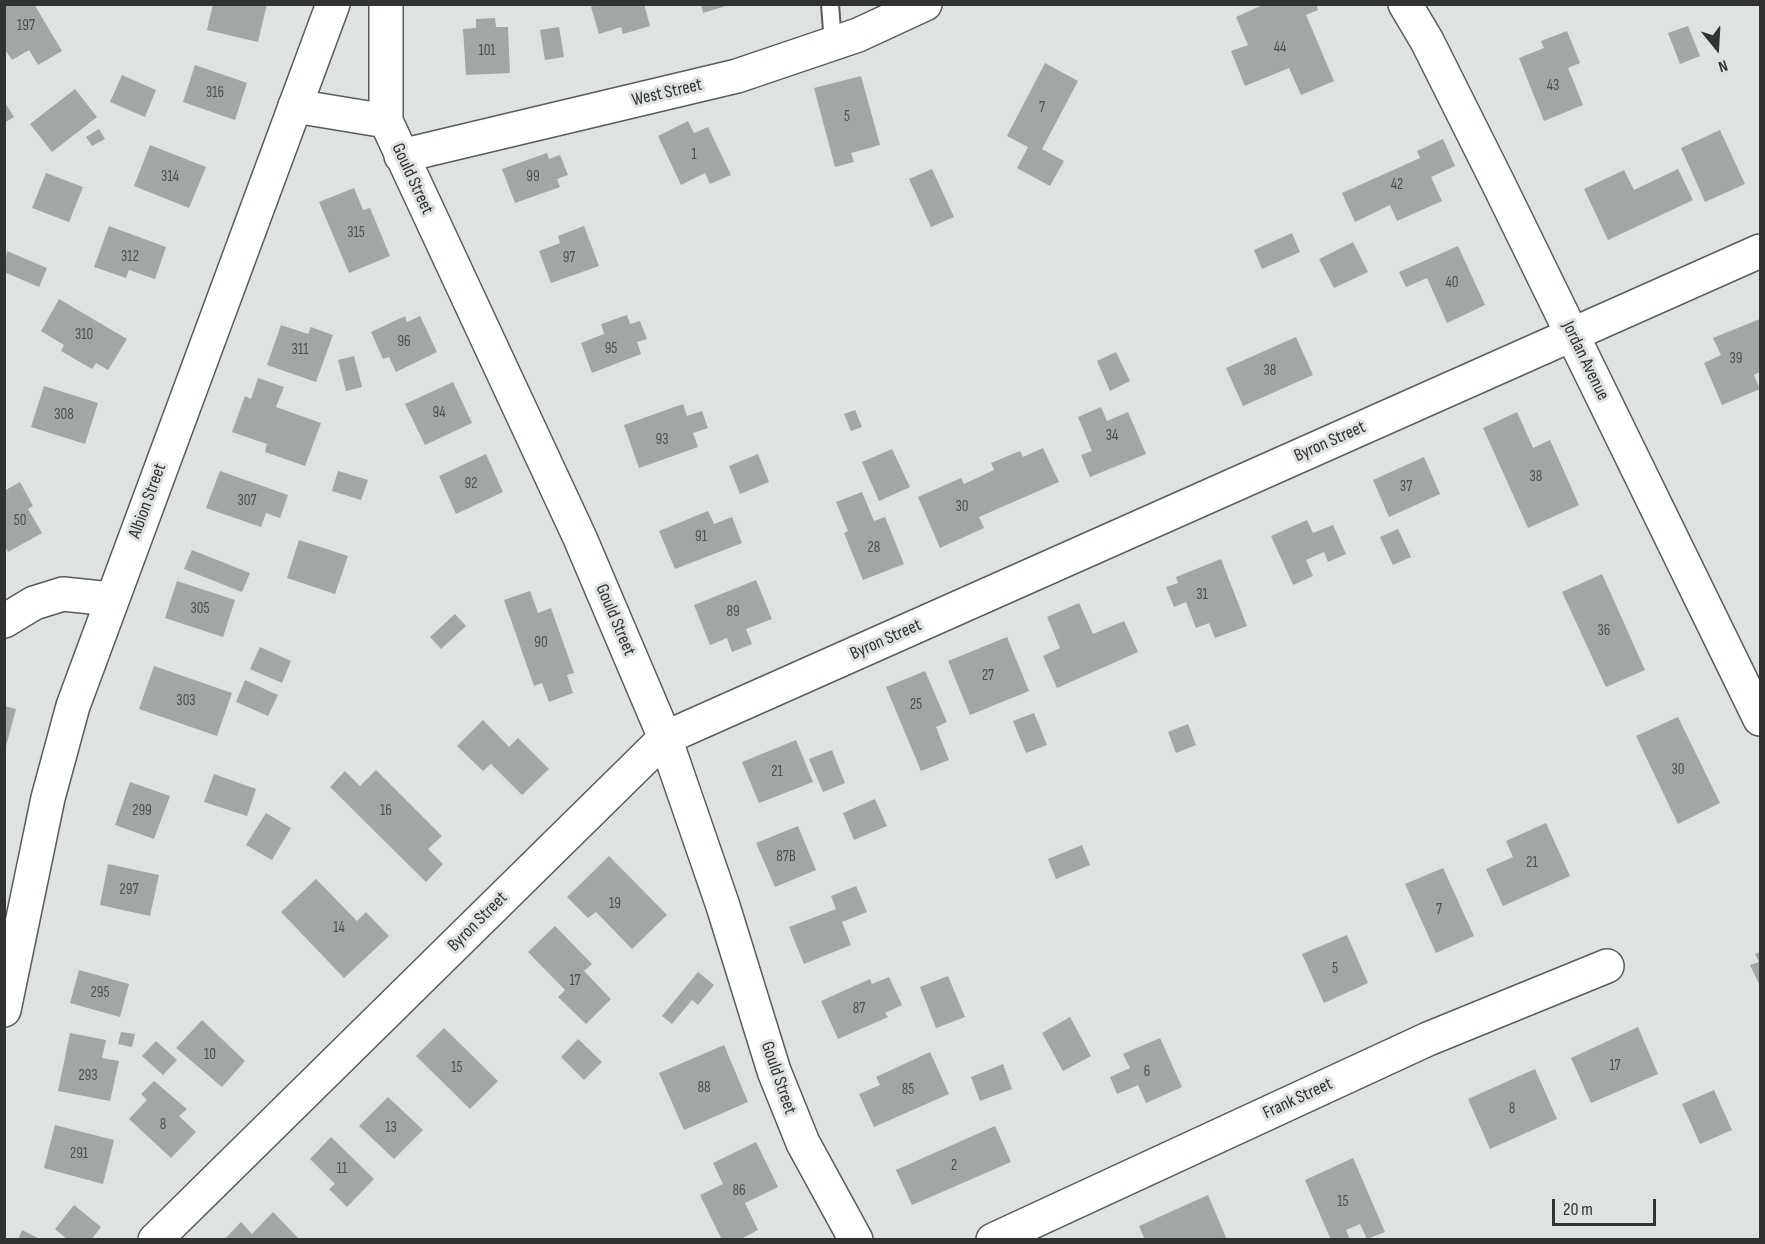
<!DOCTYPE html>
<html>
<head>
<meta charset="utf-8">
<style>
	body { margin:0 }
	#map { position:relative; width:1765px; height:1244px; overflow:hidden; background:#dee2e1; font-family:"Sofia Sans Condensed",sans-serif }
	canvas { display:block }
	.frame { position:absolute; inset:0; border:6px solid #313332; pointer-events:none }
	.north { position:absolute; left:1687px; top:18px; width:60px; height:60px; -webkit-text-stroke:4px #dee2e1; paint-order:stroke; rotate:162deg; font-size:16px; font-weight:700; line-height:24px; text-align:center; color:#313332 }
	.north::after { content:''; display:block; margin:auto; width:21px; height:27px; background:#313332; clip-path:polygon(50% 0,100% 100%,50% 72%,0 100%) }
	.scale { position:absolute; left:1552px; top:1199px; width:104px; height:27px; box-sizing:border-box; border:3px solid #313332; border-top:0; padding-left:8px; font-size:18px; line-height:21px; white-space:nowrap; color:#313332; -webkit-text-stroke:4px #dee2e1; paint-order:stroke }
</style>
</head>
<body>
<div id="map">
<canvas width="1765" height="1244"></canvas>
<div class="frame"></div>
<div class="north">N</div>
<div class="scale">20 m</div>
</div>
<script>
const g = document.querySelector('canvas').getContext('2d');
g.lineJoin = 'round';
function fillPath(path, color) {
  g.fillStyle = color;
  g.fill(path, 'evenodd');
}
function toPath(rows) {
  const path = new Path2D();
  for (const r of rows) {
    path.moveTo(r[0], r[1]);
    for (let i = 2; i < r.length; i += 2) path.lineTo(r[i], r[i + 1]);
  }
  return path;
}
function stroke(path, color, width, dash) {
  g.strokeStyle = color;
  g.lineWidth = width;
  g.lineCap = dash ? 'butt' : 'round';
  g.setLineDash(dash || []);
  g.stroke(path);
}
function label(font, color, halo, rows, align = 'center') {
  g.font = font + ' "Sofia Sans Condensed",sans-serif';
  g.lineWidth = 6;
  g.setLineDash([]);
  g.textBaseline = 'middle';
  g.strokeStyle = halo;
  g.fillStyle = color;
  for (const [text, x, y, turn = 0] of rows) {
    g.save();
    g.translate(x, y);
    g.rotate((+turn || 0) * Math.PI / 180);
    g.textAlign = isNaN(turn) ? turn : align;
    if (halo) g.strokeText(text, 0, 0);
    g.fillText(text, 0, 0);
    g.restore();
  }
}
const building = toPath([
	[4,4,34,4,62,51,38,65,29,50,12,60,4,48],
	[213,4,267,4,258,42,207,30],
	[598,4,644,4,650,26,623,34,621,27,599,34,591,7],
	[701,4,729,4,729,5,703,13],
	[1265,4,1316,4,1318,10,1306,15,1334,81,1301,95,1289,68,1245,86,1231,51,1248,45,1236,17],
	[495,18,496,27,508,27,510,73,466,75,463,29,476,28,476,19],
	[1688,26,1700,56,1680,64,1668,33],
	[559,27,564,57,545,60,540,30],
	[1567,31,1580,63,1568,68,1583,105,1544,121,1519,58,1544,48,1541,41],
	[1045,63,1078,81,1042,149,1064,161,1050,186,1017,168,1028,147,1007,136],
	[195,65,247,83,235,120,183,102],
	[122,75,156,90,145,117,110,102],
	[861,76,880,145,851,153,854,162,835,167,814,88],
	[75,89,97,117,52,152,30,124],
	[4,101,14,117,4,123],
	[688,121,694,133,708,127,731,175,710,184,705,173,681,185,658,136],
	[99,129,105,139,92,146,86,137],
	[1720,130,1745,184,1705,202,1681,148],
	[1443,139,1455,166,1431,177,1442,201,1397,221,1390,205,1355,222,1342,193,1420,158,1417,151],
	[150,145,206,167,189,208,134,186],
	[547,153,549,159,560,155,568,175,557,179,560,187,515,203,502,169],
	[932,169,954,217,931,227,909,179],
	[1678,169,1693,200,1608,240,1584,189,1624,170,1634,190],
	[46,173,83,187,69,222,32,208],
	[354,188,363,210,370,208,390,256,349,273,319,202],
	[109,226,166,247,155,279,129,270,126,278,94,267],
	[584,226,599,266,551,283,539,251,560,243,558,236],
	[1292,233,1300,252,1262,269,1254,250],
	[1353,242,1368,272,1334,288,1319,259],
	[1458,246,1485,305,1447,323,1427,278,1406,287,1399,272],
	[7,251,47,268,39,287,4,272],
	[59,299,127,339,108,370,96,363,92,369,61,351,64,345,41,331],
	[627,315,630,324,640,321,647,339,637,342,641,354,592,373,581,343,604,334,601,324],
	[405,316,407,322,420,316,437,352,396,372,389,357,383,359,371,332],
	[1760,319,1760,372,1754,375,1760,389,1722,405,1704,363,1721,355,1713,338],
	[281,325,308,334,311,327,333,335,316,382,267,365],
	[1296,337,1313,375,1243,406,1226,368],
	[1116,352,1130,381,1110,391,1097,361],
	[354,356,362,387,346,391,338,360],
	[258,378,284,387,276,407,321,423,305,466,265,452,267,444,232,432,245,396,251,399],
	[453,382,472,423,425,445,405,404],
	[44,386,98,403,85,444,31,427],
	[683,404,687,416,702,411,708,428,693,433,698,447,639,468,624,425],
	[1101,407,1107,421,1128,412,1146,454,1090,477,1081,455,1092,451,1078,417],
	[855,410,862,427,851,431,844,414],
	[1517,412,1533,448,1550,440,1579,505,1528,528,1483,428],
	[1043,448,1059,482,979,517,984,528,940,548,918,497,961,478,964,484,994,470,991,463,1020,451,1023,457],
	[892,449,910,487,879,501,862,462],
	[486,454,503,492,456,514,439,476],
	[758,454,769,482,740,494,729,466],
	[1424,457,1440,494,1389,517,1373,480],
	[220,471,288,495,280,518,266,513,261,527,206,508],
	[338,471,368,480,361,500,332,491],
	[20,482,33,506,28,509,42,533,8,552,4,545,4,491],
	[862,492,874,521,885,517,904,564,863,580,844,533,848,531,836,502],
	[708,511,714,524,732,517,742,543,675,569,659,531],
	[1307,520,1313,533,1333,525,1346,554,1328,562,1324,552,1306,560,1313,576,1293,585,1271,536],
	[1398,529,1411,557,1393,565,1380,537],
	[299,540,348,556,335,594,287,578],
	[192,550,250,573,242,592,184,569],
	[1221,559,1247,626,1215,638,1209,623,1196,628,1186,602,1174,607,1166,587,1178,583,1176,577],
	[1602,574,1645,670,1606,687,1562,592],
	[756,580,772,619,746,629,752,644,732,652,727,638,710,645,694,605],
	[177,581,235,600,223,637,165,618],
	[530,591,538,613,551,608,574,673,567,675,573,693,549,702,542,683,534,686,504,600],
	[1079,603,1093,634,1124,621,1138,652,1057,688,1043,656,1060,648,1047,617],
	[455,614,466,626,441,649,430,637],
	[1007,637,1029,691,970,715,948,661],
	[260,647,291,661,282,683,250,669],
	[154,666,232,693,217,736,139,709],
	[925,671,947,722,936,727,949,760,921,771,886,687],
	[245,680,278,695,268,716,236,702],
	[4,706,16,709,5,750,4,750],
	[1034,713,1047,745,1026,753,1013,721],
	[1678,717,1720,803,1678,824,1636,736],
	[483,720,509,747,518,738,549,769,522,795,491,764,483,771,457,746],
	[1188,724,1196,745,1176,753,1168,732],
	[796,740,813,782,759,803,742,762],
	[832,750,845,783,823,792,809,759],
	[376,770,442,836,428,849,443,864,426,882,330,787,345,771,360,786],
	[214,774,256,789,247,816,204,802],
	[130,782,170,796,154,839,115,825],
	[875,799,887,826,854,840,843,813],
	[266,813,291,828,272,860,246,845],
	[1546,823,1570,876,1503,906,1486,869,1513,857,1506,841],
	[798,826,816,870,775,887,756,843],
	[1082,845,1090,865,1056,879,1048,859],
	[609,856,667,915,632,949,596,912,588,918,567,897],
	[108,864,159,875,150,916,100,905],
	[1443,868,1474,936,1436,953,1405,884],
	[316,879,357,921,366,912,389,936,344,978,281,912],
	[856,886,867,912,842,922,851,945,804,964,789,927,836,909,831,896],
	[555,926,592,964,584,971,611,999,586,1024,558,997,565,990,528,952],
	[1347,935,1368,983,1324,1003,1302,954],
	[1760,952,1760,986,1750,965,1759,962,1755,954],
	[79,970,129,984,120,1017,70,1003],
	[698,972,714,985,698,1005,692,1000,672,1024,662,1016],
	[948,976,965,1017,936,1028,920,987],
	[889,977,902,1005,885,1013,888,1017,838,1039,821,1001,870,979,872,984],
	[1070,1017,1091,1056,1063,1071,1042,1033],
	[202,1020,245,1061,222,1087,176,1048],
	[1638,1027,1658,1074,1591,1103,1571,1058],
	[444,1028,498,1081,470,1109,416,1056],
	[121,1032,135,1034,132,1047,118,1044],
	[70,1033,106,1040,102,1058,119,1061,110,1101,58,1091],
	[1160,1038,1182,1087,1146,1103,1138,1085,1117,1094,1110,1077,1130,1068,1123,1054],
	[578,1039,602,1062,584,1080,561,1057],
	[156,1041,177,1060,163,1075,142,1056],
	[724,1045,748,1102,684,1130,659,1073],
	[930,1052,949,1094,874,1127,859,1094,880,1085,876,1077],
	[1003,1064,1012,1089,980,1101,971,1077],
	[1535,1069,1557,1119,1490,1149,1468,1099],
	[154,1081,187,1109,179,1116,196,1132,171,1158,129,1119,147,1100,141,1094],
	[1714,1090,1732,1130,1700,1144,1682,1104],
	[388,1097,423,1130,394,1159,359,1126],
	[55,1125,114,1140,103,1184,44,1168],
	[995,1126,1011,1162,912,1205,896,1170],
	[331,1137,374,1179,347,1207,329,1189,335,1184,310,1159],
	[756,1142,778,1187,745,1203,758,1230,739,1240,722,1240,700,1195,723,1184,713,1163],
	[1353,1158,1385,1232,1367,1239,1360,1224,1346,1230,1350,1240,1331,1240,1305,1180],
	[1208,1195,1227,1240,1145,1240,1139,1226],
	[74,1205,101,1227,91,1240,68,1240,55,1229],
	[273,1212,300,1240,224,1240,241,1222,252,1234],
	[22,1230,42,1240,18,1240]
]);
const service = toPath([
	[830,4,833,44]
]);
const minor = toPath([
	[386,4,386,121,580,538,665,738,723,906,774,1071,803,1143,856,1240],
	[1405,4,1427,41,1500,187,1760,719],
	[295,106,386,121],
	[401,156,737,76,858,35,925,4],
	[4,621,34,603,63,594,111,599],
	[155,1240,665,738,1760,251],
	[993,1240,1428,1039,1607,966]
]);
const primary = toPath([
	[4,1010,48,798,73,706,333,4]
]);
const numberNames = [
	["197",26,26],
	["44",1280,48],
	["101",487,51],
	["43",1553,86],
	["316",215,93],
	["7",1042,108],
	["5",847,117],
	["1",694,155],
	["314",170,177],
	["99",533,177],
	["42",1397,185],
	["315",356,233],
	["312",130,257],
	["97",569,258],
	["40",1452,283],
	["310",84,335],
	["96",404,342],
	["95",611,349],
	["311",300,350],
	["39",1736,359],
	["38",1270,371],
	["94",439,413],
	["308",64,415],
	["34",1112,436],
	["93",662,440],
	["38",1536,477],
	["92",471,484],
	["37",1406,487],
	["307",247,501],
	["30",962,507],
	["50",20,521],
	["91",701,537],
	["28",874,548],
	["31",1202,595],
	["305",200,609],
	["89",733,612],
	["36",1604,631],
	["90",541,643],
	["27",988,676],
	["303",186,701],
	["25",916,705],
	["30",1678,770],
	["21",777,772],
	["299",142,811],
	["16",386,811],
	["87B",786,857],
	["21",1532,863],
	["297",129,890],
	["19",615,904],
	["7",1439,910],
	["14",339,928],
	["5",1335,969],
	["17",575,981],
	["295",100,993],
	["87",859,1009],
	["10",210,1055],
	["17",1615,1066],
	["15",457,1068],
	["6",1147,1072],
	["293",88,1076],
	["88",704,1088],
	["85",908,1090],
	["8",1512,1109],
	["8",163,1125],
	["13",391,1128],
	["291",79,1154],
	["2",954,1166],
	["11",342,1169],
	["86",739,1191],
	["15",1343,1202]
];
const streetNames = [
	["West Street",667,93,-13],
	["Gould Street",412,179,65],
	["Jordan Avenue",1585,361,64],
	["Byron Street",1330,442,-24],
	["Albion Street",148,501,-70],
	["Gould Street",615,620,67],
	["Byron Street",886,640,-24],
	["Byron Street",478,922,-45],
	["Gould Street",778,1078,71],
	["Frank Street",1298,1099,-25]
];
fillPath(building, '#a2a6a5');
stroke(service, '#585c5b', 20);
stroke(minor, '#585c5b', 36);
stroke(primary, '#585c5b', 36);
stroke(service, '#fff', 16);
stroke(minor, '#fff', 33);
stroke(primary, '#fff', 33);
label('15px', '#4d504f', null, numberNames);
label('18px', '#313332', '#dee2e1', streetNames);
</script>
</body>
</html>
